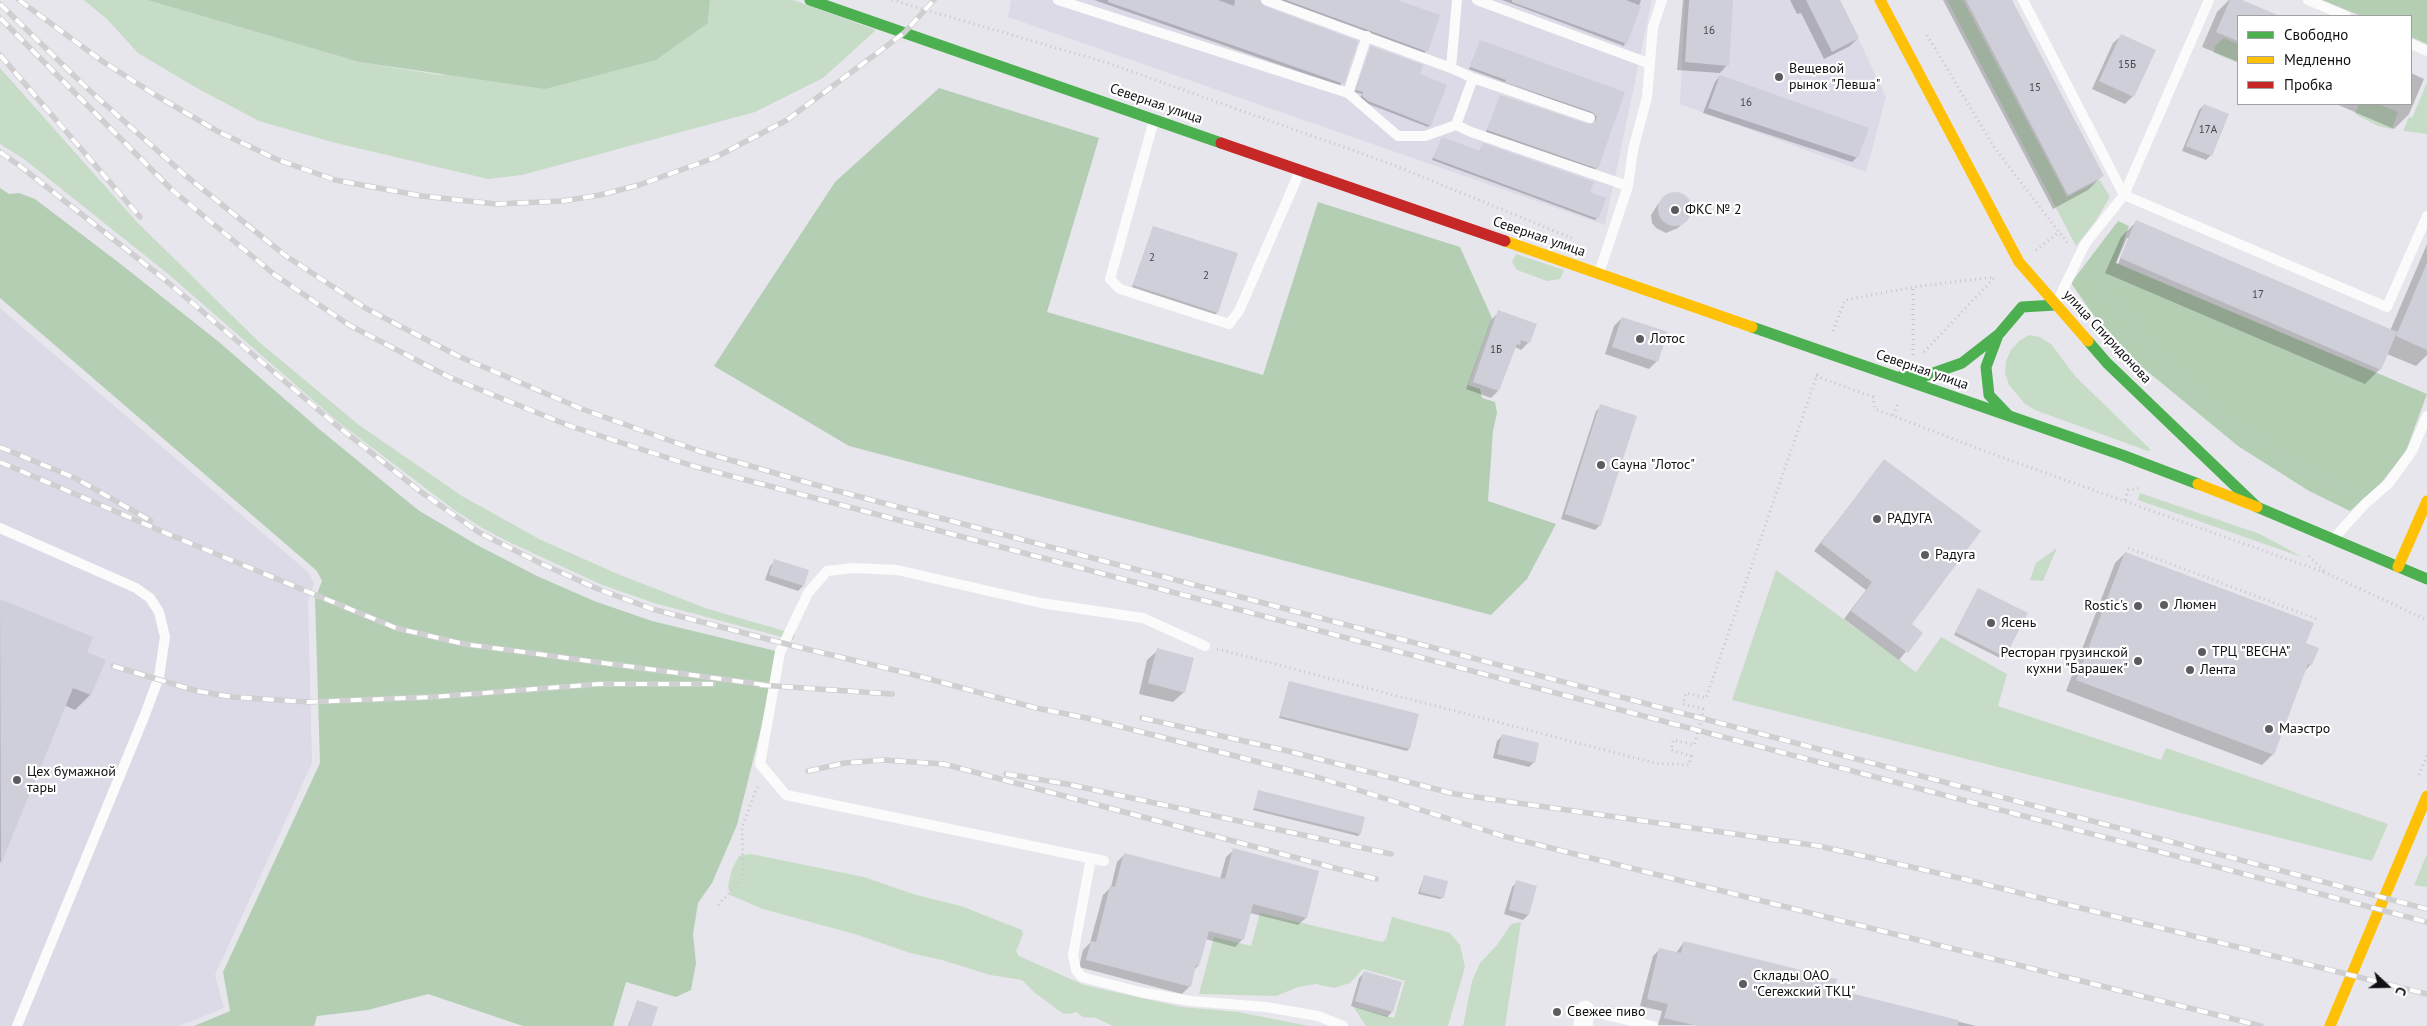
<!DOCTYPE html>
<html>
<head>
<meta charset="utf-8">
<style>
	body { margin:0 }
	#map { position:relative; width:2427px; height:1026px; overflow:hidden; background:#e7e6ec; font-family:"PT Sans",sans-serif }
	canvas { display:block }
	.legend { position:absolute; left:2237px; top:15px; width:175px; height:90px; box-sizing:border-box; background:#fff; border:1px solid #a0a0a1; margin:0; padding:6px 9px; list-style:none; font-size:15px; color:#111114 }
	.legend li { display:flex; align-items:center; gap:10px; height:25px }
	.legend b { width:25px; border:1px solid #a0a0a1 }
	.north { position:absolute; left:2362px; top:961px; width:50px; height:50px; -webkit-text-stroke:4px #fff; paint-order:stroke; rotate:111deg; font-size:14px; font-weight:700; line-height:20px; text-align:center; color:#111114 }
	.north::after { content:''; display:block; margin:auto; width:18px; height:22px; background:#111114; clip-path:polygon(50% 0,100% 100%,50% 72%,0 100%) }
</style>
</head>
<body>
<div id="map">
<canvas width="2427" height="1026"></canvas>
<ul class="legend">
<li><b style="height:6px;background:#4caf50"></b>Свободно</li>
<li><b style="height:6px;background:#ffc107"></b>Медленно</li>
<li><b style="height:6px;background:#c62828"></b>Пробка</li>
</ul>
<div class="north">С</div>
</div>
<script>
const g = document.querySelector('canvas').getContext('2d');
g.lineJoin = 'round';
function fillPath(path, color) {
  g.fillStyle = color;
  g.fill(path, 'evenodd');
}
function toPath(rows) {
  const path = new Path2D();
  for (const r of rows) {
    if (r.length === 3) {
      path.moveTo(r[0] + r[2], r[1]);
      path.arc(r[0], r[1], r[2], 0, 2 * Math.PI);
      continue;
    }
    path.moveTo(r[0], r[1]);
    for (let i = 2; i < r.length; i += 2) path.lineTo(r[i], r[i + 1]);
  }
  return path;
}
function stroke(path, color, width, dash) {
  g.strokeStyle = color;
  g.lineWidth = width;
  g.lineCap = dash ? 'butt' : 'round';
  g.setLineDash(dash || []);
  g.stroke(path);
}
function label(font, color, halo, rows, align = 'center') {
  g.font = font + ' "PT Sans",sans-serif';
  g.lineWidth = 4.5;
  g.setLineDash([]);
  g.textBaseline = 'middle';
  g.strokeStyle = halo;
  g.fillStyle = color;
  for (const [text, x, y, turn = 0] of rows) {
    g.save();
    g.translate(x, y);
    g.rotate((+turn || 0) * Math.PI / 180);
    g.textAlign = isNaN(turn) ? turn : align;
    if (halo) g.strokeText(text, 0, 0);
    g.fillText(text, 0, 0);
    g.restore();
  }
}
const built = toPath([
	[1011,0,1652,0,1605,225,1008,17],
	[1685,0,1840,0,1886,97,1866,172,1680,104],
	[0,308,308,572,314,583,308,602,312,763,215,975,224,1008,179,1026,0,1026]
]);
const green = toPath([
	[84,0,147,0,359,62,440,75,708,23,710,0,793,0,876,30,823,78,755,112,522,175,488,179,332,142,259,121,195,87,138,53,107,19],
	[1947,0,1963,0,2067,197,2100,180,2110,197,2095,222,2076,246],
	[2224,38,2238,44,2238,63,2214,53,2215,46],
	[0,68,136,221,259,342,359,425,462,496,541,540,620,575,708,609,795,634,793,640,654,603,600,584,511,543,482,528,453,509,337,421,167,273,24,159,0,144],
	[2427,83,2427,134,2403,131,2409,117,2412,118],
	[2359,104,2379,104,2398,112,2392,129,2378,126,2355,114],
	[1516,254,1564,270,1560,279,1547,281,1517,270,1512,262],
	[2029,335,2040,337,2052,345,2075,376,2151,450,2148,451,2035,410,2025,404,2009,385,2005,373,2006,361,2011,350,2019,341],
	[2140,493,2260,534,2302,557,2138,500],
	[2057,548,2043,581,2030,580,2036,563],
	[1776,570,1916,672,1941,637,2007,674,1998,706,2161,760,2166,748,2388,824,2372,861,1732,700],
	[751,854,864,877,916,895,961,906,1022,930,1023,934,1016,951,1019,956,1084,985,1182,1007,1238,1012,1309,1026,1113,1026,1096,1018,1083,1017,1076,1012,1070,1014,1062,1013,1035,993,1022,980,990,975,942,960,910,953,858,935,763,909,730,895,728,886,732,869,739,856],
	[2427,854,2427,887,2414,885],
	[1260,913,1382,942,1386,939,1392,917,1450,933,1460,945,1465,967,1448,1026,1366,1026,1353,1006,1394,1018,1405,981,1363,969,1350,983,1334,988,1316,984,1298,987,1276,996,1199,994,1214,937,1251,946],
	[1521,922,1505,1026,1463,1026,1472,981,1480,963,1497,945,1511,924]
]);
const forest = toPath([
	[147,0,710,0,708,23,656,60,545,89,359,62],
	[2322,0,2427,0,2427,44,2411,37,2411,16,2361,16],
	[939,88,1099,138,1047,312,1263,375,1318,202,1460,247,1492,318,1468,385,1480,389,1482,398,1495,402,1497,413,1493,431,1488,501,1556,524,1527,579,1491,615,849,446,714,366,835,182],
	[0,188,9,194,19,193,35,199,118,262,219,342,319,429,418,510,477,545,537,576,594,601,652,621,780,652,737,825,712,883,698,903,693,934,696,963,691,990,676,997,626,982,613,1026,523,1026,428,994,368,1010,317,1016,314,1026,194,1026,230,1011,223,972,320,763,315,599,322,581,317,571,0,298],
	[2118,221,2129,226,2116,263,2427,394,2406,451,2381,483,2350,511,2309,491,2238,446,2113,343,2071,283]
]);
const shadow = toPath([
	[1094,0,1259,0,1263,8,1356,42,1340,86],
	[1279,0,1393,0,1426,51,1424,53],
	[1502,0,1641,0,1624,46],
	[1683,0,1732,0,1727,65,1720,73,1677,70],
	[1790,0,1839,0,1858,38,1850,46,1824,59,1801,13,1797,14],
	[1943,0,2011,0,2103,175,2088,190,2053,209],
	[2229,0,2239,0,2277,16,2238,16,2238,62,2202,47,2217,12],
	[2121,36,2133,96,2125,104,2092,89,2113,43],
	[1480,42,1624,93,1595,170,1486,132,1501,96,1588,126,1595,123,1593,115,1469,69],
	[1371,47,1418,75,1430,125,1428,127,1366,103,1360,98,1362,94,1355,92],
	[2411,73,2424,79,2409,114,2394,129,2336,104,2411,104],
	[1720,76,1857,157,1852,162,1703,113,1715,82],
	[2204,105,2211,155,2206,160,2182,151,2199,110],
	[1442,139,1479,152,1483,145,1589,192,1597,218,1595,220,1432,160],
	[1678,193,1686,197,1691,208,1686,220,1678,228,1666,233,1656,228,1652,223,1651,215,1658,204,1666,196],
	[2136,222,2390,331,2427,244,2427,355,2416,366,2387,354,2380,369,2365,384,2105,273,2121,237],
	[2127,238,2129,238,2118,264,2116,263],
	[1153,227,1217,313,1215,315,1132,287],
	[1499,312,1529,342,1521,350,1515,347,1498,391,1491,398,1466,389,1491,320],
	[1622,318,1657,361,1649,369,1605,354,1614,326],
	[1601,406,1600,525,1595,530,1561,519,1596,411],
	[1884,461,1910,625,1921,633,1899,660,1844,619,1866,590,1814,551],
	[2125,553,2304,644,2311,664,2304,672,2273,754,2262,765,2066,691,2115,563],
	[775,561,807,571,803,586,798,591,765,580,770,566],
	[1978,589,2004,657,2002,659,1954,635],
	[0,601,91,638,86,653,104,660,90,695,75,710,64,705,0,863],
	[1158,650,1184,692,1173,702,1139,694,1147,660],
	[1289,682,1417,715,1409,749,1407,751,1279,718],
	[1502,736,1534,762,1529,767,1493,758,1497,741],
	[1259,792,1360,834,1358,836,1253,810],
	[1234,850,1306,918,1298,925,1250,913,1243,939,1235,947,1205,939,1198,966,1194,970,1190,986,1182,994,1079,967,1083,950,1090,943,1103,895,1111,887,1117,862,1125,854,1220,879,1226,857],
	[1424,876,1443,897,1440,899,1418,894],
	[1517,882,1528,915,1523,920,1504,914,1512,887],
	[1684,942,1833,990,1976,1026,1658,1025,1662,1011,1640,1006,1653,956,1660,949,1676,953],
	[1364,973,1392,1012,1387,1017,1351,1006,1359,978],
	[637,1002,651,1026,628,1026]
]);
const building = toPath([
	[1108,0,1218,0,1234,6,1235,0,1259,0,1264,6,1358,41,1344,84,1108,2],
	[1286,0,1397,0,1440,15,1428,52],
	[1512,0,1626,0,1641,6,1627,44,1512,2],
	[1689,0,1733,0,1729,66,1685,62],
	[1806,0,1840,0,1859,38,1832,52],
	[1966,0,2012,0,2104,176,2068,195],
	[2230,0,2242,0,2280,16,2238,16,2238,41,2216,32],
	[2121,34,2156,50,2134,97,2099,81],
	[1480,40,1625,92,1598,169,1487,130,1500,95,1588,124,1594,123,1597,117,1592,112,1505,82,1506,80,1470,67],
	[1371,46,1423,65,1420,74,1447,85,1431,126,1368,101,1362,96,1363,92,1356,90],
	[1720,75,1869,128,1858,158,1708,108],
	[2204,104,2229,114,2212,156,2186,146],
	[1442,137,1480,151,1483,143,1594,182,1590,192,1606,198,1598,219,1433,158],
	[1675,209,17],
	[2136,220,2397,332,2381,370,2120,258],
	[1153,226,1238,253,1218,313,1133,285],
	[2427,263,2427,350,2396,336],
	[1498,310,1537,324,1530,343,1521,340,1520,345,1517,344,1499,391,1473,382],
	[1622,317,1668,332,1658,362,1612,347],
	[1600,404,1637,416,1601,526,1565,514],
	[1884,459,1981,531,1912,624,1923,633,1908,653,1851,611,1872,582,1821,543],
	[2125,552,2314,623,2306,643,2319,648,2312,665,2308,664,2274,755,2076,680],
	[774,559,809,570,804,586,769,575],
	[1978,588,2028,613,2005,657,1955,632],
	[0,599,93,637,87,652,106,660,91,695,73,688,1,864],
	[1157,648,1194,658,1185,693,1148,683],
	[1289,681,1419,714,1410,749,1280,716],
	[1502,734,1539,743,1535,763,1497,754],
	[1258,790,1365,817,1361,834,1254,808],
	[1233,848,1319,871,1307,918,1253,904,1244,940,1209,931,1199,966,1196,965,1191,987,1086,960,1091,941,1096,942,1110,886,1115,887,1124,853,1225,879],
	[1424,875,1448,881,1444,898,1420,892],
	[1516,880,1537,886,1529,915,1509,910],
	[1684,941,1837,979,1834,989,1958,1020,1958,1026,1698,1026,1664,1018,1668,1004,1647,999,1659,948,1681,953],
	[1364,971,1402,982,1393,1012,1355,1001],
	[637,1000,658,1007,652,1026,629,1026]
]);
const path = toPath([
	[892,0,1108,63,1391,164,1574,239],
	[1927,35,1994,147,2069,245],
	[2036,250,2059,232],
	[2089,269,2164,362,2227,420,2323,480,2356,494],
	[1833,331,1845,300,1913,287,1995,277],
	[1924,352,1995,277],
	[1913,355,1913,287],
	[1816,376,1873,397,1875,409,1998,456,2326,573,2427,620],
	[1893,415,1899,401],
	[2125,500,2128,490,2142,488],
	[2128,548,2317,619],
	[2309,556,2324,571],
	[1217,649,1655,763,1689,765,1691,756,1671,750,1673,740,1694,745,1702,718,1703,709,1683,704,1686,693,1706,698,1818,372],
	[2419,775,2427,755],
	[718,905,743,878,742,827,759,783]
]);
const lane = toPath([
	[1058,0,1348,93,1398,136,1425,136,1456,125,1471,132,1628,186],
	[1266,0,1451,68],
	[1457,0,1451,68,1473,78,1590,118],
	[1477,0,1648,63],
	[2023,0,2124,195,2387,307,2427,216],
	[2308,0,2346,16],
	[2411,44,2427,51],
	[1348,93,1367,36],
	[1154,120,1110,279,1120,289,1229,324,1239,311,1300,171],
	[1456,125,1473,78],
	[1599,273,1628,186,1633,150,1647,97,1653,27,1662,0],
	[2056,304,2085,244,2124,195,2209,0],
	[0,528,136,588,150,598,159,612,165,637,159,677,144,717,17,1026],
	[2333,539,2365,504,2389,483,2412,451,2427,416],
	[1091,858,1073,955,1076,970,1082,977,1140,992,1191,1001,1266,1007,1318,1016,1343,1026],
	[1104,861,786,795,760,764,780,652,808,593,827,571,853,568,897,570,1041,603,1143,618,1205,646],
	[1585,1010,1653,1026]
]);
const street = toPath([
	[1583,1026,1585,1010]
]);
const fast = toPath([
	[810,0,1221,143],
	[1752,327,2122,455,2198,484],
	[1998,335,1986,367,1989,395,2009,416],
	[2088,341,2107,363,2257,507,2427,579],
	[1902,376,1925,376,1962,363,1999,334,2022,307,2055,305]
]);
const slow = toPath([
	[1880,0,2019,262,2088,341],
	[1505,241,1752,327],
	[2198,484,2257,507],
	[2398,567,2427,501],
	[2330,1026,2427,796]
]);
const jam = toPath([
	[1221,143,1505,241]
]);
const rail = toPath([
	[19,0,102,61,157,96,217,131,276,159,335,180,422,196,496,204,563,201,600,195,639,185,714,158,787,120,904,33,934,0],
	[0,4,90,91,185,175,286,256,367,309,458,356,582,409,699,451,830,489,2427,909],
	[0,18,171,189,275,275,349,325,449,377,570,426,693,466,2427,922],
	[0,55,140,217],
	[0,152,20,166,164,279,335,424,421,492,480,533,542,564,598,589,652,609,798,647,911,674,1036,708,1087,718,1317,777,1503,836,2261,1026],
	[0,447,75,478,151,521],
	[0,462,180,539,396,628,464,644,766,685],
	[113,666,197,691,233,697,308,702,433,697,599,684,713,684],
	[760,685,892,694],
	[1142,718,1284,750,1455,794,1819,846,1964,879,2427,994],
	[808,771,845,763,883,760,944,764,1376,879],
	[1006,774,1067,784,1391,854]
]);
const markers = [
	[1779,77,5,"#5c5c60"],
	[1675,210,5,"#5c5c60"],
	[1640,339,5,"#5c5c60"],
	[1601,465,5,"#5c5c60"],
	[1877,519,5,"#5c5c60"],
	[1925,555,5,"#5c5c60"],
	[2164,605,5,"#5c5c60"],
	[2138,606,5,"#5c5c60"],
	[1991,623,5,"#5c5c60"],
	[2202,652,5,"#5c5c60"],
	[2138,661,5,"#5c5c60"],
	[2190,670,5,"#5c5c60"],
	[2269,729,5,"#5c5c60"],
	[17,780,5,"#5c5c60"],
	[1743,984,5,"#5c5c60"],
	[1557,1012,5,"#5c5c60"]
];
const numberNames = [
	["16",1709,31],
	["15Б",2127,65],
	["15",2035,88],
	["16",1746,103],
	["17А",2208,130],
	["2",1152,258],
	["2",1206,276],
	["17",2258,295],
	["1Б",1496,350]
];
const poiNames = [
	["Вещевой",1789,69],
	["рынок \"Левша\"",1789,85],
	["ФКС № 2",1685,210],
	["Лотос",1650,339],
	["Сауна \"Лотос\"",1611,465],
	["РАДУГА",1887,519],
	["Радуга",1935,555],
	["Люмен",2174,605],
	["Rostic's",2128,606,"right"],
	["Ясень",2001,623],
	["ТРЦ \"ВЕСНА\"",2212,652],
	["Ресторан грузинской",2128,653,"right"],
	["кухни \"Барашек\"",2128,669,"right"],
	["Лента",2200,670],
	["Маэстро",2279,729],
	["Цех бумажной",27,772],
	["тары",27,788],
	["Склады ОАО",1753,976],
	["\"Сегежский ТКЦ\"",1753,992],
	["Свежее пиво",1567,1012]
];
const streetNames = [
	["Северная улица",1156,104,19],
	["Северная улица",1539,237,19],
	["улица Спиридонова",2107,337,47],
	["Северная улица",1922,370,19]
];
fillPath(built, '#dbdae6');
fillPath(green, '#c7dcc7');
fillPath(forest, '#b4ceb4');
fillPath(shadow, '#0003');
fillPath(building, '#cfcfda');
stroke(path, '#c6c6c8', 3, [1, 4]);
stroke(lane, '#fbfbfc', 10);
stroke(street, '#fbfbfc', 19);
stroke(fast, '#4caf50', 11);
stroke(slow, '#ffc107', 11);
stroke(jam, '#c62828', 11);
stroke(rail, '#cfcfd1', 5.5);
stroke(rail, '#fff', 4, [11]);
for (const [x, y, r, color] of markers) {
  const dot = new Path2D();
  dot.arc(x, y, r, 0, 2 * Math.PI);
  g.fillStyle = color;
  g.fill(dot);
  stroke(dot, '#fff', 2);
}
label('11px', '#45444a', null, numberNames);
label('14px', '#111114', '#fff', poiNames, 'left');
label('14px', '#111114', '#fff', streetNames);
</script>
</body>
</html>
